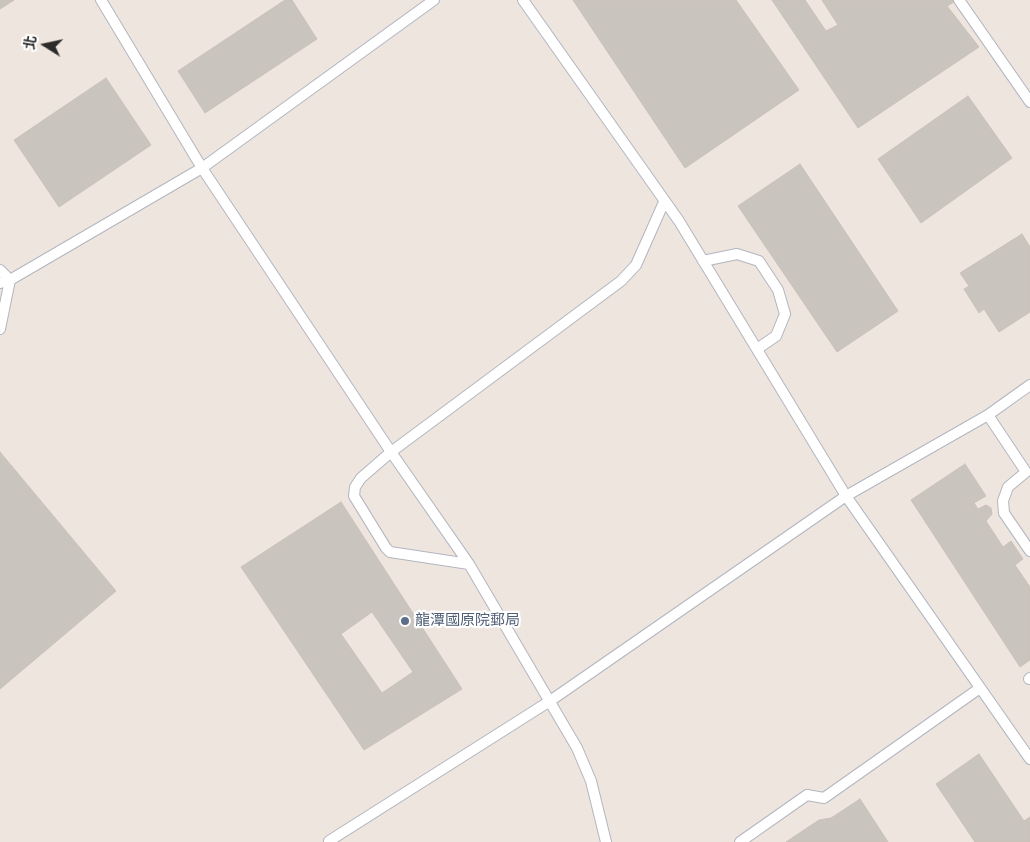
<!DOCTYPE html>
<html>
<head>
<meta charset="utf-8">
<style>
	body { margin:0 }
	#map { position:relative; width:1030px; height:842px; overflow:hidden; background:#eee5de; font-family:"PT Sans Narrow","Noto Sans TC",sans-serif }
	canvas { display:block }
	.north { position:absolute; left:20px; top:20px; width:50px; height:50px; -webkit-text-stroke:4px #fff; paint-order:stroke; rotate:280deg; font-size:14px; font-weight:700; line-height:20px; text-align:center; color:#2c2c2c }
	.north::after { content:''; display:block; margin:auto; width:18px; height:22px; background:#2c2c2c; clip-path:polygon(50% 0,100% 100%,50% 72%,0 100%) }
</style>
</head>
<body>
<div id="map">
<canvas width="1030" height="842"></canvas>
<div class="north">北</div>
</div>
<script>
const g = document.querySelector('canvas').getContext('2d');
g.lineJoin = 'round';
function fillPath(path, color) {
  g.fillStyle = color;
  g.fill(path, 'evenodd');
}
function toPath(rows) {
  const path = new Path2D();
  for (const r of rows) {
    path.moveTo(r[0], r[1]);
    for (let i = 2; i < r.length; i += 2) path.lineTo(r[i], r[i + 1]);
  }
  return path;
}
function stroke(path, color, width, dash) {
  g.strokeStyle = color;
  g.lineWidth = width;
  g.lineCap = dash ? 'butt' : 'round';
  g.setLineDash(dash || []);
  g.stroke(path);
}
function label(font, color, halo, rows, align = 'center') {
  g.font = font + ' "PT Sans Narrow","Noto Sans TC",sans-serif';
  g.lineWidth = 4.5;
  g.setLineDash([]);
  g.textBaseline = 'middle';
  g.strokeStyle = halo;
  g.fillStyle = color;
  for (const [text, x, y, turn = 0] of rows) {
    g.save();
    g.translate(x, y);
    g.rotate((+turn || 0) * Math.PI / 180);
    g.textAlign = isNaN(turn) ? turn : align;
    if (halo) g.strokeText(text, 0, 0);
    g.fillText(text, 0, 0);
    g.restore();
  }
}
const building = toPath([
	[0,0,14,0,0,9,0,0],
	[285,0,292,0,317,39,205,113,178,71,285,0],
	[573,0,736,0,799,90,685,168,573,0],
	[772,0,805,0,826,31,838,25,822,0,953,0,954,2,947,6,979,47,858,128,772,0],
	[106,78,151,145,59,207,14,140,106,78],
	[968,96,1012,158,921,223,878,159,968,96],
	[800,164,898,311,837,352,738,206,800,164],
	[1022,234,1030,247,1030,312,999,332,984,309,979,313,964,289,969,286,960,273,1022,234],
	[0,452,116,591,0,689,0,452],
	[965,464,986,496,974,503,978,509,986,505,991,508,992,514,986,521,1003,547,1011,541,1023,559,1015,565,1030,587,1030,660,1020,667,911,500,965,464],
	[341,502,462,689,364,750,241,567,341,502],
	[372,612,413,672,382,693,341,634,372,612],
	[979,754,1024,821,1030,817,1030,842,975,842,936,784,979,754],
	[860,799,888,842,786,842,819,820,831,818,860,799]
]);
const lane = toPath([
	[101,0,202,168,391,452,469,564,577,748,591,781,606,842],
	[523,0,679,221,846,496,1030,759],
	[959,0,1030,102],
	[703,261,737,254,759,261,778,290,785,314,776,336,757,349],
	[0,270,10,280],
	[0,283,10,280,202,168,434,0],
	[0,329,10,280],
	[988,415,1030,385],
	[469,564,390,552,386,548,354,496,355,487,361,478,391,452,621,281,636,265,664,202],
	[1029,679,1030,678],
	[329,841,550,701,846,496,988,415,1026,472,1008,487,1003,501,1004,513,1030,551],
	[740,842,807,795,824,798,980,688]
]);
const markers = [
	[405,621,5,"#5c6f8a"]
];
const serviceNames = [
	["龍潭國原院郵局",415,621]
];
fillPath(building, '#c9c4bd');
stroke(building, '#cac1b8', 1);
stroke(lane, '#b2b6c0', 12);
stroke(lane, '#fff', 10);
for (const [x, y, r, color] of markers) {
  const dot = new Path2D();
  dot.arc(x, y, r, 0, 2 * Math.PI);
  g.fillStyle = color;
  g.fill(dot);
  stroke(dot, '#fff', 2);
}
label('15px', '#4e5e75', '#fff', serviceNames, 'left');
</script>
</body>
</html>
